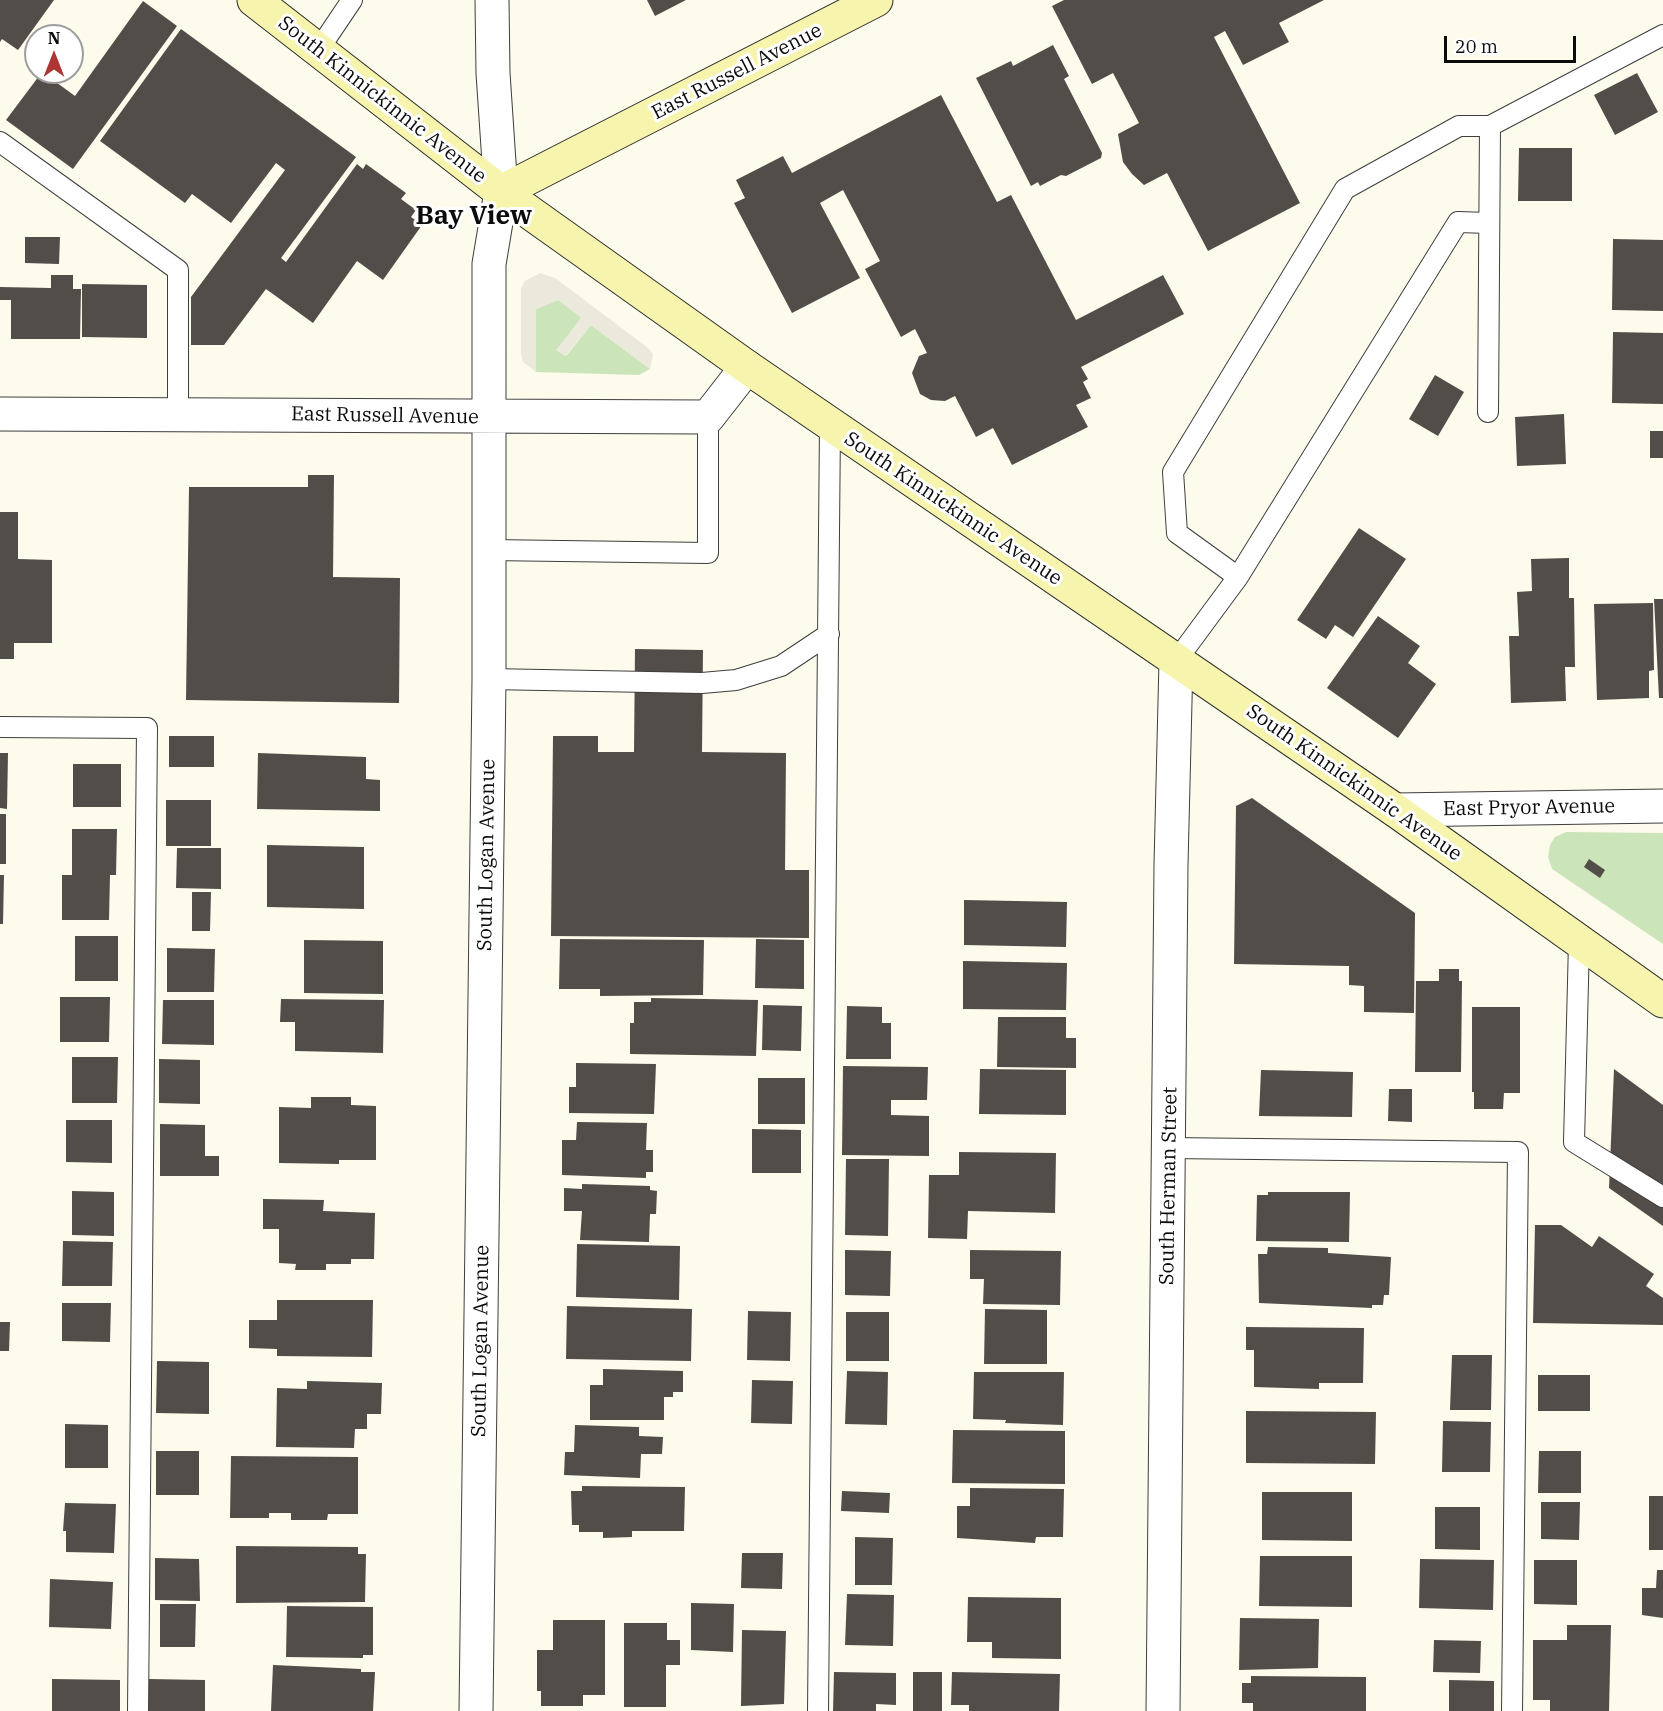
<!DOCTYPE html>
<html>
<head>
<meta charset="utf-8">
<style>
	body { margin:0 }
	#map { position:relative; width:1663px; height:1711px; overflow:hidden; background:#fdfbeb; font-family:"IBM Plex Serif",serif }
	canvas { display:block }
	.north { position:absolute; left:24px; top:24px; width:60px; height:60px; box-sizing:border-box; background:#fff; border:2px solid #9d9d9d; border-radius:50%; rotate:0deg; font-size:16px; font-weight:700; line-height:24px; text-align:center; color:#0b0b0b }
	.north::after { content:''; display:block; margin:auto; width:21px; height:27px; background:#ad3532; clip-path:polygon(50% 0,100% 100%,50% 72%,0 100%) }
	.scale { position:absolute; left:1444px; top:36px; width:132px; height:27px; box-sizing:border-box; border:3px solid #0b0b0b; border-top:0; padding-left:8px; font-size:18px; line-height:21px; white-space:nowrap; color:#0b0b0b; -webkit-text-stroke:4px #fff; paint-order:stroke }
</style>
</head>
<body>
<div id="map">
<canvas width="1663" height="1711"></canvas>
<div class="north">N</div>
<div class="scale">20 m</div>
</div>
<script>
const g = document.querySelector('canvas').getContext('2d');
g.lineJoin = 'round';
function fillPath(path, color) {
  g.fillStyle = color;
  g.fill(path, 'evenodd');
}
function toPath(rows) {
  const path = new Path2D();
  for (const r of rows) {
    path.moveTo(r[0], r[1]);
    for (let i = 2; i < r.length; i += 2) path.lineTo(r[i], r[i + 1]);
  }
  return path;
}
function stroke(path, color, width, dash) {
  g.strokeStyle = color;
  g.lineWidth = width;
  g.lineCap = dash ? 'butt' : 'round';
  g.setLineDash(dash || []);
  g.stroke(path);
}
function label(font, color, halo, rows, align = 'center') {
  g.font = font + ' "IBM Plex Serif",serif';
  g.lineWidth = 6;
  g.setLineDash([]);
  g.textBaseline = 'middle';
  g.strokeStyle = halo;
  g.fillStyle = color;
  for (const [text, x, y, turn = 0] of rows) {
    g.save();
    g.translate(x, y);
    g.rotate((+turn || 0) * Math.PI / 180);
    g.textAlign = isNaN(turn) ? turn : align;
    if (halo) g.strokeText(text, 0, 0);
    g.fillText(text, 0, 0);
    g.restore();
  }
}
const green = toPath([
	[558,300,582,317,557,350,566,356,591,325,650,369,639,375,536,372,536,309],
	[1566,832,1663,833,1663,944,1552,869,1548,857,1550,845,1555,837]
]);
const plaza = toPath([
	[540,273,555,278,648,348,653,354,650,369,591,325,565,356,556,350,581,318,558,300,536,309,536,372,523,362,521,354,521,289,525,281]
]);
const building = toPath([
	[0,0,54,0,18,50,2,39,0,42],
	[647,0,686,0,655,16],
	[1064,0,1324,0,1279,23,1289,42,1243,65,1225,31,1214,37,1300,203,1208,251,1167,173,1144,185,1132,174,1123,162,1118,134,1139,123,1113,73,1092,84,1052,6],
	[143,1,177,26,73,169,6,120,42,72,75,96],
	[181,29,356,157,281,258,286,262,357,164,363,169,366,164,406,193,401,199,416,210,411,217,422,225,383,280,357,261,313,323,266,289,224,345,191,345,191,297,285,170,276,163,231,223,192,194,185,203,100,141],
	[1053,45,1069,76,1064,79,1102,153,1101,158,1066,176,1061,175,1040,186,1038,182,1031,186,976,78,1011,61,1013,66],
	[1637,73,1658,112,1615,135,1594,95],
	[941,95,997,202,1011,195,1076,320,1163,275,1184,314,1081,367,1088,379,1083,382,1091,398,1076,405,1088,427,1012,465,993,428,976,437,955,396,945,401,931,400,920,394,912,373,919,356,927,353,915,329,901,337,865,269,880,261,843,190,820,203,860,278,792,313,734,203,745,198,736,180,783,156,792,173],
	[1519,148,1572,148,1572,201,1518,201],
	[25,237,60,237,59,264,25,263],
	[1613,239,1663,240,1663,311,1612,310],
	[51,275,73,275,73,289,81,289,80,339,11,339,11,300,0,300,0,287,51,288],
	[82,284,147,285,147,338,82,337],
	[1613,332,1663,333,1663,404,1612,403],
	[1435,375,1464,392,1438,436,1409,419],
	[1564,414,1566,464,1517,466,1515,417],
	[1650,431,1663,431,1663,458,1650,458],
	[308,475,334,475,333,577,400,578,399,703,186,700,189,487,308,487],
	[0,512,18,512,18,559,52,560,52,643,14,643,14,659,0,659],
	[1359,528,1406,559,1353,637,1335,625,1326,639,1297,620],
	[1569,558,1569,598,1574,598,1575,667,1565,667,1566,701,1511,703,1509,636,1519,636,1517,592,1532,591,1531,559],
	[1654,599,1663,599,1663,698,1659,698],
	[1653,603,1654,670,1649,671,1649,698,1597,700,1594,604],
	[1378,616,1420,646,1408,663,1436,684,1398,738,1327,688],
	[635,649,703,650,702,752,786,753,785,870,809,870,809,938,551,936,553,736,598,736,598,752,634,752],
	[169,736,214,736,214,767,169,767],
	[0,753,8,753,7,809,0,808],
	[258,753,366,757,366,779,380,780,380,811,257,809],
	[73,764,121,764,121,807,73,807],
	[1252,798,1415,913,1414,1013,1364,1012,1364,986,1349,985,1349,966,1234,964,1236,806],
	[166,800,211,800,211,846,166,846],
	[0,814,6,814,6,864,0,864],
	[72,829,117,829,116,875,110,875,109,920,62,920,62,875,72,875],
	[267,845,364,847,364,909,267,907],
	[177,848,221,848,221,889,176,888],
	[1589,859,1605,870,1600,878,1584,867],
	[0,875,4,875,3,924,0,924],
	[192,892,211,892,210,931,192,931],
	[964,900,1067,902,1066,947,964,945],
	[75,936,118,936,118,981,75,981],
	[560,939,704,940,703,995,600,996,600,989,559,989],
	[756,939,804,940,804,989,755,988],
	[304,940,383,941,383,994,304,993],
	[167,948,215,949,214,992,167,992],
	[963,961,1067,963,1066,1010,963,1009],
	[1439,969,1459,969,1459,981,1462,981,1461,1072,1415,1072,1416,981,1439,981],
	[60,997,110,997,109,1042,60,1042],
	[651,998,758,1000,756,1056,630,1054,630,1023,634,1023,634,1002,651,1002],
	[281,999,384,1000,383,1053,295,1051,295,1022,280,1022],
	[163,1000,214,1000,214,1045,162,1044],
	[763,1005,802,1006,801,1051,762,1050],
	[847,1006,882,1007,882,1023,891,1023,891,1059,846,1059],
	[1472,1007,1520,1007,1520,1093,1504,1093,1503,1109,1474,1109,1474,1092,1472,1092],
	[998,1017,1066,1017,1066,1038,1076,1038,1076,1068,997,1067],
	[72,1057,118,1057,117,1103,72,1103],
	[159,1059,200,1060,200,1104,159,1103],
	[576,1063,656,1064,654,1114,569,1113,569,1087,576,1087],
	[843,1066,928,1067,927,1100,891,1100,891,1115,929,1116,929,1156,842,1155],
	[980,1069,1066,1070,1066,1115,979,1114],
	[1614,1069,1663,1105,1663,1226,1609,1188],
	[1261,1070,1353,1072,1352,1117,1259,1116],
	[758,1078,805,1078,805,1124,758,1124],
	[1389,1089,1412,1089,1412,1122,1388,1121],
	[311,1097,351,1097,351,1105,376,1106,376,1160,339,1160,339,1164,279,1163,279,1107,311,1108],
	[66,1120,112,1120,112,1163,66,1162],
	[577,1122,647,1123,646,1150,653,1150,653,1172,646,1172,646,1178,562,1175,562,1140,576,1140],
	[160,1124,205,1125,205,1156,219,1156,219,1176,160,1176],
	[752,1129,801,1130,801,1173,752,1173],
	[959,1152,1056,1153,1055,1213,968,1211,967,1239,928,1238,929,1175,959,1175],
	[846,1159,889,1159,888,1236,845,1235],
	[582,1184,650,1186,650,1190,657,1191,656,1214,650,1214,649,1242,580,1240,582,1211,564,1211,564,1188,582,1189],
	[72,1191,114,1192,114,1236,72,1235],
	[1268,1192,1350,1192,1349,1242,1256,1241,1257,1195,1268,1195],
	[263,1199,324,1200,323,1211,375,1213,374,1259,351,1259,351,1264,326,1264,326,1270,295,1270,296,1264,279,1263,279,1229,263,1229],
	[1535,1225,1561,1225,1592,1247,1599,1236,1654,1274,1646,1286,1663,1298,1663,1325,1533,1323],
	[63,1241,113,1242,112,1286,62,1286],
	[577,1244,680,1246,679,1300,576,1297],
	[1268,1247,1328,1248,1328,1253,1391,1257,1389,1295,1384,1295,1383,1305,1372,1305,1372,1308,1259,1303,1258,1254,1267,1254],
	[845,1250,891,1251,890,1296,845,1295],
	[970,1250,1061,1251,1060,1305,983,1304,984,1279,970,1279],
	[277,1300,373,1300,372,1357,277,1356,277,1349,249,1348,249,1320,277,1320],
	[62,1303,111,1303,110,1342,62,1341],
	[567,1306,692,1309,691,1361,566,1359],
	[985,1309,1047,1310,1047,1364,984,1364],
	[748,1311,791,1312,790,1361,747,1360],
	[846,1312,889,1312,889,1361,846,1361],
	[0,1322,10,1322,9,1351,0,1351],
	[1246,1327,1364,1328,1363,1383,1319,1383,1319,1389,1254,1387,1254,1350,1246,1350],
	[1452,1355,1492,1355,1491,1410,1450,1410],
	[157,1361,209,1362,209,1414,156,1413],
	[603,1369,683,1371,683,1392,673,1392,673,1397,664,1397,664,1420,590,1420,590,1385,603,1385],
	[847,1371,888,1372,887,1425,845,1424],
	[974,1372,1064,1372,1063,1425,1005,1423,1006,1420,973,1419],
	[1538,1375,1590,1375,1590,1411,1538,1411],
	[752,1380,793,1381,792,1424,751,1423],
	[307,1381,382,1383,381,1414,367,1414,367,1429,355,1429,354,1448,276,1447,277,1388,307,1389],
	[1246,1411,1376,1412,1375,1464,1246,1463],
	[1443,1421,1491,1422,1490,1472,1442,1472],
	[65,1424,108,1425,108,1468,65,1468],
	[575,1425,639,1427,639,1436,663,1437,662,1454,641,1454,640,1478,564,1475,565,1452,574,1452],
	[953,1430,1065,1431,1065,1484,952,1483],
	[156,1451,199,1451,199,1495,156,1495],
	[1539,1451,1581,1451,1581,1493,1538,1493],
	[231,1456,358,1457,358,1514,328,1514,327,1520,291,1520,291,1513,269,1513,269,1518,230,1518],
	[582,1486,685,1487,684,1531,632,1531,632,1537,603,1538,603,1532,579,1532,579,1525,572,1525,571,1491,582,1491],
	[970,1488,1064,1489,1063,1537,1036,1537,1035,1543,957,1538,957,1506,970,1506],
	[842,1491,890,1493,889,1513,841,1511],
	[1262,1492,1352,1492,1352,1541,1262,1540],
	[1649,1496,1663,1496,1663,1550,1649,1550],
	[1541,1502,1580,1502,1579,1540,1541,1539],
	[65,1503,116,1504,114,1553,66,1552,66,1531,63,1531],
	[1435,1507,1480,1507,1480,1550,1435,1549],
	[855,1537,893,1538,892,1585,855,1585],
	[236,1546,358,1547,358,1554,366,1554,365,1602,236,1603],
	[742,1553,783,1553,782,1589,741,1588],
	[1260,1556,1352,1556,1352,1607,1259,1606],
	[155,1558,199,1559,200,1601,155,1600],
	[1420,1559,1494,1560,1493,1610,1419,1608],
	[1534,1560,1577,1560,1577,1605,1534,1604],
	[1657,1570,1663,1570,1663,1618,1642,1615,1642,1588,1656,1588],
	[50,1579,113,1582,111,1629,49,1627],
	[847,1594,894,1595,893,1646,845,1645],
	[968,1597,1061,1598,1061,1659,992,1658,992,1642,967,1642],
	[691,1603,734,1604,733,1652,691,1650],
	[160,1604,196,1604,195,1647,160,1647],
	[287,1606,373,1607,373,1655,363,1655,363,1658,286,1657],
	[1240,1618,1319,1619,1318,1668,1239,1670],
	[553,1620,605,1620,605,1695,583,1695,583,1706,541,1706,541,1691,537,1691,537,1650,553,1650],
	[624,1623,667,1623,667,1640,680,1640,680,1665,666,1665,666,1707,624,1707],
	[1567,1625,1611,1625,1609,1711,1550,1711,1550,1700,1533,1700,1533,1640,1567,1640],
	[742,1630,786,1631,784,1704,741,1706],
	[1434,1640,1481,1641,1480,1673,1433,1672],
	[273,1665,361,1669,361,1672,375,1672,373,1711,271,1711],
	[834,1672,896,1673,896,1705,876,1704,876,1711,833,1711],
	[913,1672,942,1672,942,1711,913,1711],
	[952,1672,1060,1674,1059,1711,969,1711,969,1705,951,1705],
	[1251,1676,1366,1677,1366,1711,1253,1711,1253,1703,1242,1703,1242,1683,1251,1683],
	[52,1679,120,1680,120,1711,52,1711],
	[149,1679,205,1680,205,1711,149,1711],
	[1449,1680,1494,1681,1494,1711,1449,1711]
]);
const service = toPath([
	[319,49,352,0],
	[0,142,178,270,178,414],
	[1489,223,1458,222,1238,577,1177,533,1173,472,1345,189,1459,126,1490,126],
	[1488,412,1490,126,1663,35],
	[489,550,708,553,708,417],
	[1176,661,1238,577],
	[489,679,702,683,736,680,781,666,829,634],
	[0,727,147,728,138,1711],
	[1579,942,1574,1142,1663,1197],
	[1169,1148,1518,1152,1512,1711],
	[818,1711,830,425]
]);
const minor = toPath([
	[0,414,708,417,747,367],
	[476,1711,489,679,489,264,501,192,493,73,492,0],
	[1163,1711,1171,865,1176,661]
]);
const tertiary = toPath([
	[1395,810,1663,806]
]);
const secondary = toPath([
	[254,0,501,192,747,367,1395,810,1663,1001],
	[501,192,876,0]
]);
const streetNames = [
	["East Russell Avenue",737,72,-27],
	["South Kinnickinnic Avenue",382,100,38],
	["East Russell Avenue",385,416,1],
	["South Kinnickinnic Avenue",953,509,34],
	["South Kinnickinnic Avenue",1354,783,35],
	["East Pryor Avenue",1529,808,-1],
	["South Logan Avenue",487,855,-89],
	["South Herman Street",1169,1186,-89],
	["South Logan Avenue",481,1341,-89]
];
const districtNames = [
	["Bay View",474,216]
];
fillPath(green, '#cce4b9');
fillPath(plaza, '#ebe8dc');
fillPath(building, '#534d49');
stroke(service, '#3e3e3e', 22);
stroke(minor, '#3e3e3e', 35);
stroke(tertiary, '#3e3e3e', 35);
stroke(secondary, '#2d2d2d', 35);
stroke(service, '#fff', 20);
stroke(minor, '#fff', 33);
stroke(tertiary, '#fff', 33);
stroke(secondary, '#f7f4ad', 33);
label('20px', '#0b0b0b', '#fff', streetNames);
label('bold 26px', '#0b0b0b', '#fff', districtNames);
</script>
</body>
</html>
